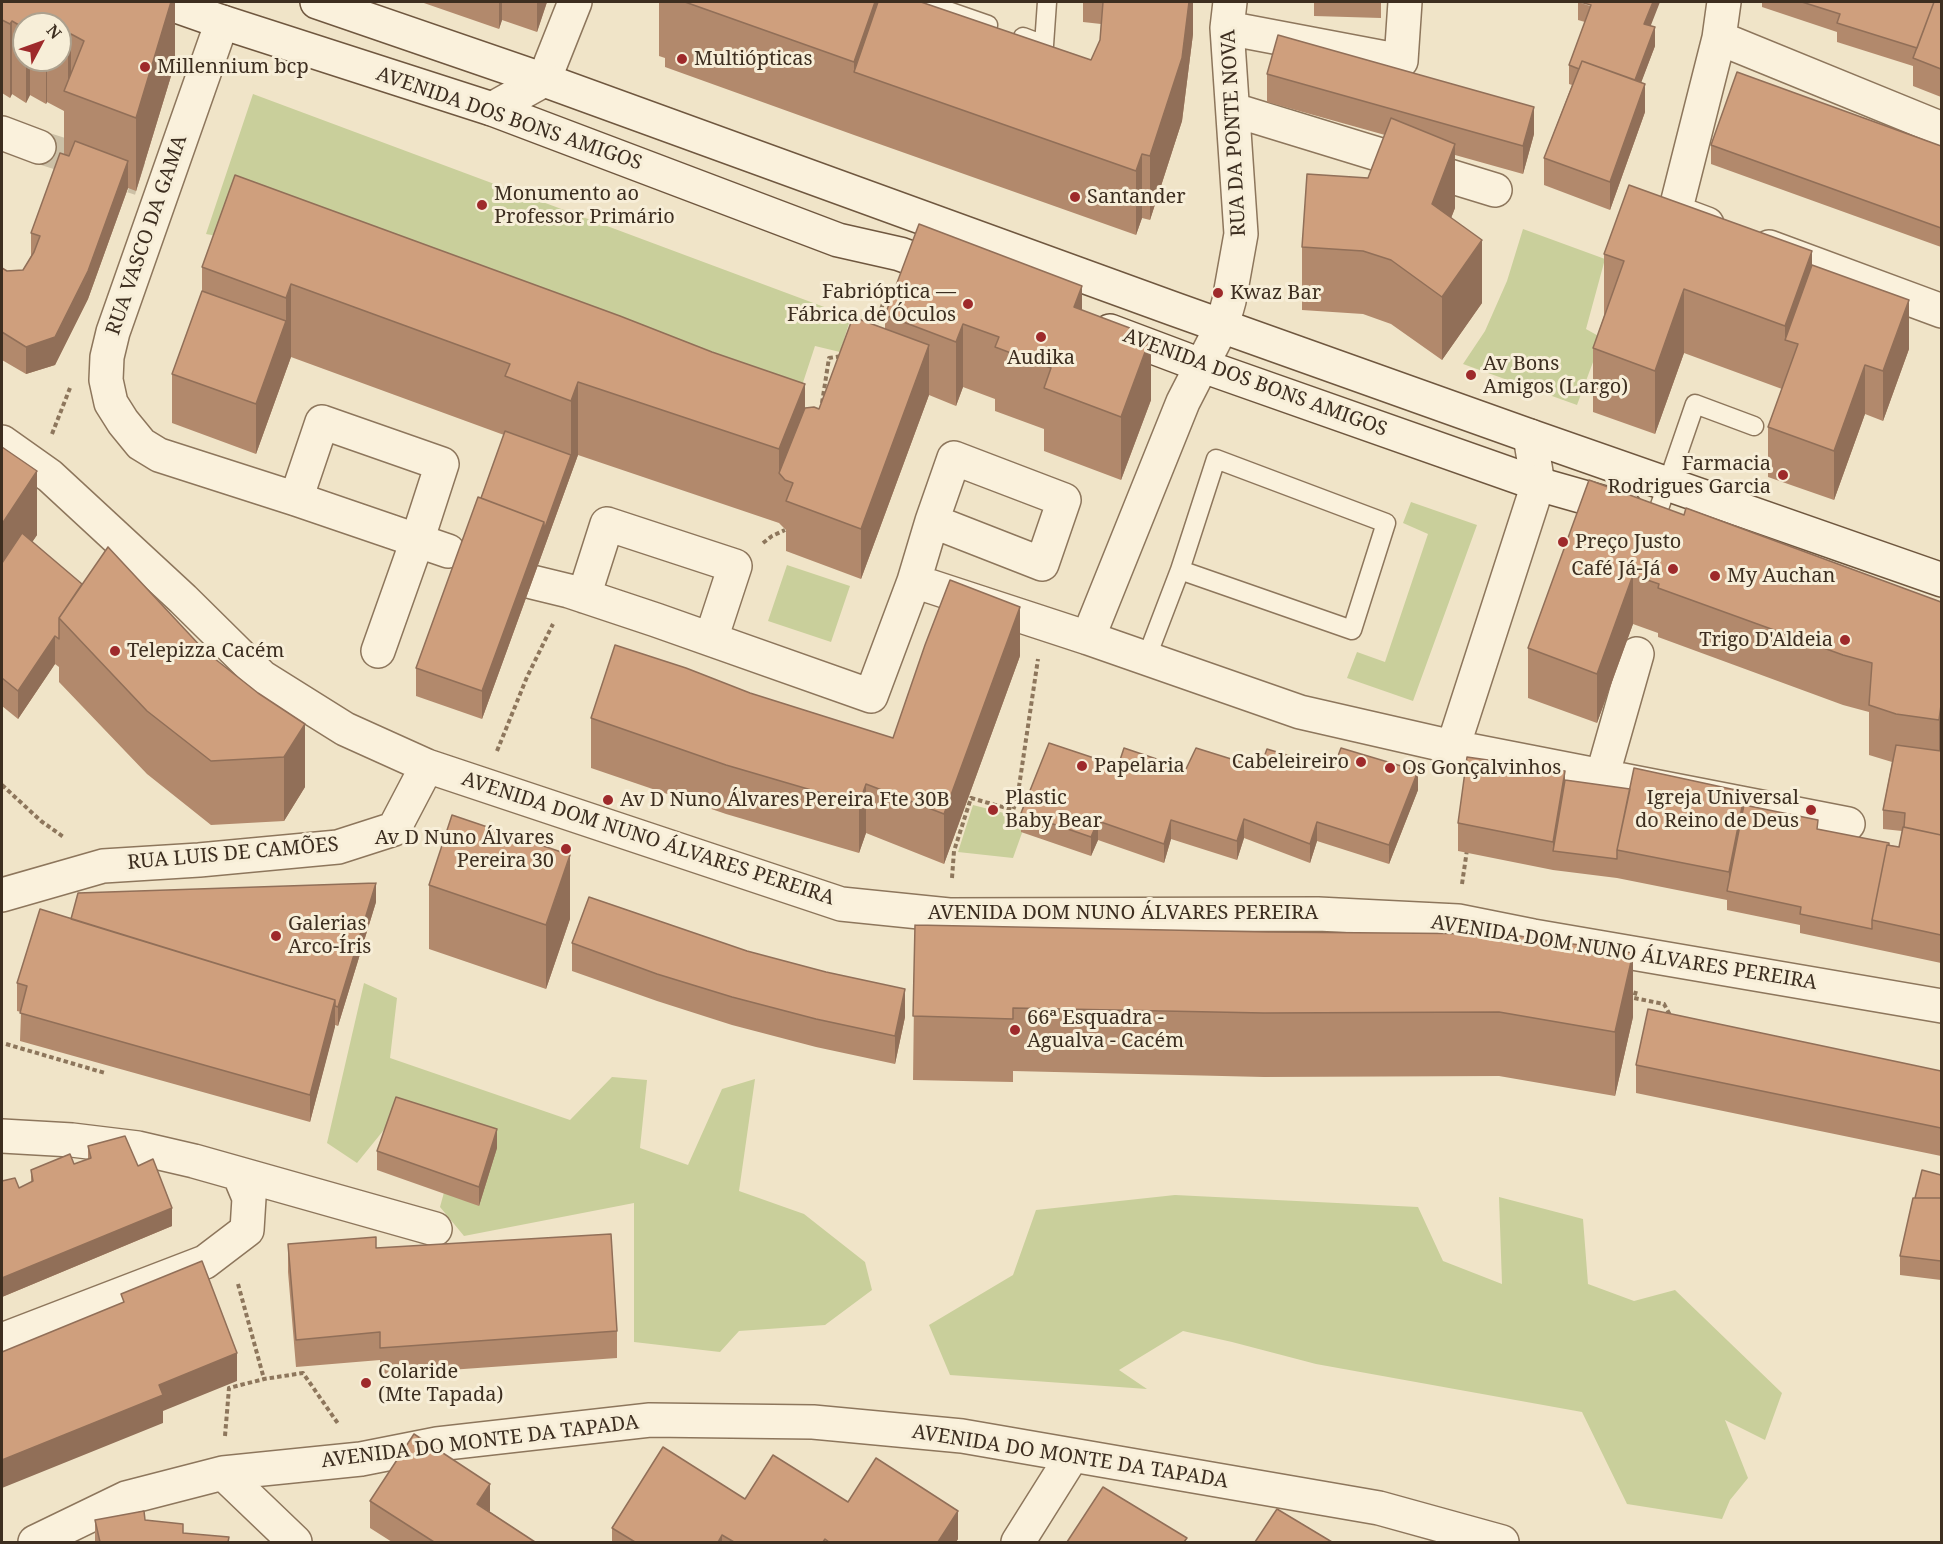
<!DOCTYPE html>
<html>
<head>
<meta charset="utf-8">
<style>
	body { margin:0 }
	#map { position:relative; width:1943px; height:1544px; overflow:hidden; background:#f0e4c8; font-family:"Noto Serif",serif }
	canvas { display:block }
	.frame { position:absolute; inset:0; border:3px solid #3d2e20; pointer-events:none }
	.north { position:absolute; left:12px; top:12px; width:60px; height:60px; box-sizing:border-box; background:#f7eed8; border:2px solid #ada18e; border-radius:50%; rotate:49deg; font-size:16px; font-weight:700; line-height:24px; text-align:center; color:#3d2e20 }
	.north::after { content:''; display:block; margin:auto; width:21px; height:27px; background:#9e2a2b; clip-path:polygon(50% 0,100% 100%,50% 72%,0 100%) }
</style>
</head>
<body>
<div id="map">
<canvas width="1943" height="1544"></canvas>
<div class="frame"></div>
<div class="north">N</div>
</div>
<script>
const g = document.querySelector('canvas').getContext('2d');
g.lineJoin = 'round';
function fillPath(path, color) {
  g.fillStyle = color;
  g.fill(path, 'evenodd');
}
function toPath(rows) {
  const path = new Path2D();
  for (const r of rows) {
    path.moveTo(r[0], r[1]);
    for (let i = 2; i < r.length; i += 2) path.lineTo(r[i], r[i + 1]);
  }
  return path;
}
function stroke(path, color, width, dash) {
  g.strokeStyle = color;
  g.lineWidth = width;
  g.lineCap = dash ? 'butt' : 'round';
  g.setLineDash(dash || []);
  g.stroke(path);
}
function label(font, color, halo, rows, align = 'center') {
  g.font = font + ' "Noto Serif",serif';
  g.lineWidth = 6;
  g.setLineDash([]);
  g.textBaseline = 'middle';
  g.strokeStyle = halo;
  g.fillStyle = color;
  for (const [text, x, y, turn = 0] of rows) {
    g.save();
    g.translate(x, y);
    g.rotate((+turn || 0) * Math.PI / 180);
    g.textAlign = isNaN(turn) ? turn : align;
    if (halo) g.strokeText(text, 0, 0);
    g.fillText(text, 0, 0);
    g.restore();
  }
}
const green = toPath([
	[253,94,851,317,840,352,815,346,790,422,233,239,206,234],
	[1523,229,1605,259,1586,329,1602,338,1577,405,1463,364,1485,331,1507,281],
	[1411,502,1477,525,1413,701,1347,678,1357,652,1385,662,1428,534,1403,523],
	[787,565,850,586,831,642,768,621],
	[973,805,1027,819,1013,858,958,852],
	[364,983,397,998,390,1058,570,1120,612,1077,647,1080,640,1148,688,1165,722,1089,755,1079,739,1191,804,1214,865,1262,872,1290,825,1325,739,1331,720,1352,634,1342,634,1203,464,1236,440,1207,464,1119,400,1110,357,1163,327,1143],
	[1175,1195,1418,1207,1443,1261,1502,1284,1499,1197,1583,1219,1588,1284,1634,1301,1675,1290,1782,1393,1765,1440,1725,1420,1748,1478,1730,1500,1722,1519,1627,1504,1582,1412,1316,1364,1232,1342,1183,1331,1119,1370,1147,1389,950,1375,929,1325,1013,1275,1036,1210]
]);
const minorTunnel = toPath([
	[39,147,140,179]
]);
const path = toPath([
	[874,330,888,289],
	[822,403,829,358,842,356],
	[52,434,70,388],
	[763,543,772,536,785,530],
	[497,751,527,677,553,624],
	[2,785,41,821,65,838],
	[952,878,954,851,971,798,1013,810,1017,800,1038,659],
	[1462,884,1467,850],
	[1636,991,1634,998,1664,1004,1671,1017],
	[6,1044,105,1073],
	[238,1284,264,1379],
	[225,1436,229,1388,264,1379,303,1373,339,1425]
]);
const service = toPath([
	[922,2,988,25],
	[1023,37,1044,45,1047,2],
	[1656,517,1695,404,1754,426],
	[1146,659,1180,570,1352,630,1386,523,1216,459,1180,570]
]);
const minor = toPath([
	[1230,2,1227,28,1241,234,1229,301,1222,326,1183,402,1088,638,1300,712,1453,747,1538,484,1530,436],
	[222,22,113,332,107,357,106,380,111,403,123,422,141,444,159,455,296,499,448,551],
	[1227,28,1401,61,1405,2],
	[1719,38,1942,129],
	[492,109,544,80,575,2],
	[1234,110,1495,190],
	[2,133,39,147],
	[1707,224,1675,212,1719,38,1724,2],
	[1769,247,1942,311],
	[2,442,50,476,183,599,262,677,345,729,427,766,841,904,949,915,1318,914,1458,921,1533,936,1942,1006],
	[296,499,322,422,442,464,417,541,378,651],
	[914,581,932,521,954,458,1064,500,1042,564,932,521],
	[532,582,569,591,656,620,871,696,914,581,1088,638],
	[584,596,607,524,735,566,711,639],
	[1453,747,1848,824],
	[1602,777,1637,654],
	[2,895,103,866,199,860,338,847,394,829,427,766],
	[2,1136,72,1140,138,1148,194,1161,435,1229],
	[2,1340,205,1262,247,1230,249,1198,239,1174],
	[223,1473,295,1542],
	[35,1542,126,1498,223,1473,361,1459,437,1444,650,1420,813,1422,962,1436,1379,1508,1502,1542],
	[1018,1542,1072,1456]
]);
const secondary = toPath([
	[165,2,222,22,492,109,838,240,900,254,949,272],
	[317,2,544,80,1174,309,1530,436,1942,580],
	[1110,331,1203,366,1538,484,1626,509]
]);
const wall = toPath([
	[2,2,175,2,175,63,136,191,128,188,88,299,55,365,26,374,2,360,2,268,7,271,23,270,31,256,31,233,64,155,64,111,47,102,46,104,30,95,26,103,12,94,10,98,2,93],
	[24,24,60,24,60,60,24,60],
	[421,2,547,2,537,32,502,20,499,29],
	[659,2,921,2,1091,60,1100,40,1101,24,1083,22,1083,2,1193,2,1193,34,1182,121,1150,220,1142,218,1136,235,854,135,665,67,665,58,659,56],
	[1314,2,1381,2,1381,18,1314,16],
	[1578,2,1651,26,1655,46,1641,82,1645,112,1610,210,1544,185,1544,158,1572,85,1569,84,1569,65,1585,22,1578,20],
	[1762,2,1941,2,1941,97,1913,86,1913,66,1837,42,1837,32,1762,7],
	[1267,74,1534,134,1523,174,1455,155,1455,208,1451,218,1482,303,1442,360,1391,324,1363,314,1302,310,1302,247,1368,178,1385,135,1267,102],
	[1711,145,1941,146,1941,247,1711,164],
	[235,175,805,408,819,409,885,329,885,315,1082,310,1151,400,1121,480,1044,451,1044,429,995,411,995,399,963,387,956,406,929,395,861,579,786,551,786,530,779,523,578,455,482,719,416,696,416,668,481,498,504,435,291,357,256,454,172,423,172,374,202,291,202,267],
	[1604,254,1812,265,1909,349,1883,421,1865,414,1834,500,1768,477,1768,427,1782,389,1684,353,1655,434,1593,412,1593,348,1604,316],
	[2,447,37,535,32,542,82,584,205,651,258,693,305,787,284,821,211,825,147,774,59,682,59,667,55,664,18,719,2,706],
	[1684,515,1941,602,1941,963,1800,933,1800,925,1727,910,1727,900,1617,878,1553,870,1458,851,1458,823,1565,780,1745,805,1818,829,1899,847,1902,831,1883,829,1883,810,1892,762,1869,755,1869,712,1843,705,1658,637,1658,633,1633,624,1597,723,1528,698,1528,648],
	[1020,656,944,864,866,833,859,853,726,814,591,768,591,718,750,693,893,738],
	[1118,766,1186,769,1333,769,1418,790,1389,864,1317,841,1310,863,1244,838,1237,860,1171,839,1164,863,1098,840,1091,856,1021,832,1021,813],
	[429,885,570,919,546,989,429,949],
	[376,902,338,1026,335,1025,310,1122,20,1041,21,1012,17,1011,17,983,71,919],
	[915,925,1633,1017,1615,1096,1499,1076,1264,1077,1013,1071,1013,1082,913,1080],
	[572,943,747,951,905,1017,895,1064,816,1047,732,1025,657,1001,572,971],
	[1636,1065,1941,1071,1941,1156,1636,1093],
	[88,1146,138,1166,172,1226,2,1297,2,1181,19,1188,31,1182,31,1170,74,1164,88,1159],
	[497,1148,479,1206,377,1170,377,1151],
	[1941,1175,1941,1280,1900,1275,1900,1256,1915,1198],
	[288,1244,376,1248,617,1331,617,1358,380,1375,380,1360,296,1367,288,1272],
	[745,1499,848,1502,958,1539,956,1542,612,1542,612,1528],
	[370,1501,490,1512,535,1542,392,1542,370,1528],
	[95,1520,145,1520,183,1533,229,1542,95,1542]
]);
const shadedWall = toPath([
	[171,2,175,2,175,63,136,191,136,118],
	[499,2,502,2,502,20,499,29],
	[537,2,547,2,537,32],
	[875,2,883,2,854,72,854,135,854,62],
	[1189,2,1193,2,1193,34,1182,121,1150,220,1150,156],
	[1653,2,1660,2,1644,43,1644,24],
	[12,21,12,94,10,98,10,24],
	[1655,27,1655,46,1632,107,1632,88],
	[71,34,71,94,68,92,68,39],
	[26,60,30,60,30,95,26,103],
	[46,60,47,60,47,102,46,104],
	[1645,84,1645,112,1610,210,1610,182],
	[1534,107,1534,134,1523,174,1523,146],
	[1455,144,1455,208,1432,267,1432,204],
	[1142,154,1142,218,1136,235,1136,171],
	[128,161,128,188,88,299,55,365,26,374,26,347],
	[1482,240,1482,303,1442,360,1442,297],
	[1812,251,1812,314,1798,344,1785,340,1785,326],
	[291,284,291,357,256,454,256,404,286,321,286,298],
	[1082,286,1082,349,1074,307],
	[1684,289,1684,353,1655,434,1655,371],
	[1909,300,1909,349,1883,421,1883,371],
	[963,324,963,387,956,406,956,342],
	[1151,336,1151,400,1121,480,1121,417],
	[929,345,929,395,861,579,861,529],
	[1865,365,1865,414,1834,500,1834,451],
	[578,382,578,455,482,719,482,691,544,522,571,455,571,401],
	[805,384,805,457,779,473,779,523,779,449],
	[37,471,37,535,2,587,2,524],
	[1633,575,1633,624,1597,723,1597,674],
	[1020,607,1020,656,944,864,944,814],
	[55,636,55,664,18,719,18,691],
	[1941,705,1941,755,1939,770,1939,720],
	[305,724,305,787,284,821,284,757],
	[1418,771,1418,790,1389,864,1389,845],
	[1565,771,1565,799,1553,851,1553,842],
	[866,784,866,833,859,853,859,804],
	[1745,792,1745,820,1729,891,1729,872],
	[1244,819,1244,838,1237,860,1237,841],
	[1171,820,1171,839,1164,863,1164,844],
	[1098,821,1098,840,1091,856,1091,837],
	[1317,822,1317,841,1310,863,1310,844],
	[570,855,570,919,546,989,546,925],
	[376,883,376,902,338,1026,338,1007],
	[1633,953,1633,1017,1615,1096,1615,1032],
	[905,989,905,1017,895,1064,895,1036],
	[335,1000,335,1027,310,1122,310,1095],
	[497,1129,497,1148,479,1206,479,1187],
	[172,1208,172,1226,2,1297,2,1278],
	[237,1353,237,1381,163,1411,163,1423,2,1488,2,1460,159,1385],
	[490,1484,490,1512,477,1504],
	[958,1511,958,1539,956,1542,938,1542],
	[722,1535,722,1542,718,1542]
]);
const building = toPath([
	[2,2,171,2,136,118,64,91,84,41,71,34,68,39,60,35,60,24,34,24,30,22,29,24,24,24,24,28,12,21,10,24,2,20,2,2],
	[685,2,875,2,854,62,685,2],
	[878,2,921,2,1091,60,1100,40,1103,2,1189,2,1182,58,1150,156,1142,154,1136,171,854,72,878,2],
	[1580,2,1653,2,1644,24,1655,27,1635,80,1582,61,1579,69,1569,65,1591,5,1580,2],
	[1802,2,1934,2,1917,48,1837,23,1840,14,1802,2],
	[1934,2,1941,2,1941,69,1913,58,1934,2],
	[1278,35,1534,107,1523,146,1267,74,1278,35],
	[1582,61,1645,84,1610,182,1544,158,1582,61],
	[1737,72,1941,146,1941,228,1711,145,1737,72],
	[1391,118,1455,144,1432,204,1482,240,1442,297,1391,260,1363,251,1302,247,1307,174,1368,178,1391,118],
	[75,141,128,161,88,271,55,337,26,347,2,332,2,268,7,271,23,270,34,252,40,236,31,233,60,153,69,156,75,141],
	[235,175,620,316,712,352,805,384,779,449,578,382,571,401,505,376,510,364,291,284,286,298,202,267,235,175],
	[1629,185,1812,251,1785,326,1684,289,1655,371,1593,348,1624,261,1604,254,1629,185],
	[919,224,1082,286,1074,307,1151,336,1121,417,1044,388,1051,368,995,347,999,337,963,324,956,342,885,315,919,224],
	[1812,265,1909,300,1883,371,1865,365,1834,451,1768,427,1798,344,1785,340,1812,265],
	[202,291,286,321,256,404,172,374,202,291],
	[853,317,929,345,861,529,786,501,793,483,785,480,779,473,805,408,814,407,819,409,853,317],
	[505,431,571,455,544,530,544,522,481,498,505,431],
	[2,447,37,471,2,524,2,447],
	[1589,480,1684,515,1686,508,1941,602,1941,705,1939,720,1896,714,1869,705,1872,663,1843,655,1658,588,1659,584,1633,575,1597,674,1528,648,1589,480],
	[478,497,544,522,482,691,416,668,478,497],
	[22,533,82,584,59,618,59,639,55,636,18,691,2,678,2,563,22,533],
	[108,547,205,651,258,693,305,724,284,757,211,761,147,711,59,618,108,547],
	[950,580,1020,607,944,814,866,784,859,804,726,765,591,718,615,645,686,668,750,693,893,738,925,645,950,580],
	[1049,743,1118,766,1124,748,1186,769,1196,748,1260,768,1267,749,1333,769,1341,748,1418,771,1389,845,1317,822,1310,844,1244,819,1237,841,1171,820,1164,844,1098,821,1091,837,1021,813,1049,743],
	[1896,745,1941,751,1941,835,1904,827,1905,813,1883,810,1896,745],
	[1467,757,1565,771,1553,842,1458,823,1467,757],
	[1634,768,1745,792,1729,872,1617,850,1634,768],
	[1565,780,1630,789,1617,850,1617,859,1553,851,1565,780],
	[1744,805,1818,820,1817,829,1889,843,1889,845,1887,845,1872,920,1872,929,1800,914,1801,907,1727,891,1744,805],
	[452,815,570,855,546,925,429,885,452,815],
	[1903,827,1941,835,1941,935,1872,920,1887,845,1899,847,1903,827],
	[376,883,338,1007,335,1006,335,1000,71,919,78,893,376,883],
	[589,897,747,951,826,972,905,989,895,1036,816,1019,732,997,657,974,572,943,589,897],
	[40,909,335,1000,310,1095,20,1013,27,986,17,983,40,909],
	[915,925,1267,932,1506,934,1633,953,1615,1032,1499,1012,1264,1013,1013,1008,1013,1019,913,1016,915,925],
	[1648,1009,1941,1071,1941,1128,1636,1065,1648,1009],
	[396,1097,497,1129,479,1187,377,1151,396,1097],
	[125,1136,138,1166,153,1159,172,1208,2,1278,2,1181,15,1178,19,1188,33,1181,31,1170,70,1154,74,1164,91,1158,88,1146,125,1136],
	[1922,1170,1941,1175,1941,1198,1915,1198,1922,1170],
	[1913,1198,1941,1198,1941,1261,1900,1256,1913,1198],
	[611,1234,617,1331,380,1348,380,1332,296,1340,288,1244,376,1237,376,1248,611,1234],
	[202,1261,237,1353,159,1385,163,1395,2,1460,2,1352,124,1302,121,1294,202,1261],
	[414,1434,490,1484,477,1504,535,1542,434,1542,370,1501,414,1434],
	[663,1447,745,1499,773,1455,848,1502,876,1458,958,1511,938,1542,829,1542,825,1539,823,1542,734,1542,722,1535,718,1542,635,1542,612,1528,663,1447],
	[1103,1487,1187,1538,1184,1542,1067,1542,1103,1487],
	[1277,1509,1332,1542,1255,1542,1277,1509],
	[144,1511,145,1520,183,1524,183,1533,229,1537,228,1542,229,1542,100,1542,95,1520,144,1511]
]);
const markers = [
	[682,59,6,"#9e2a2b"],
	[145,67,6,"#9e2a2b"],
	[1075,197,6,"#9e2a2b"],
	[482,205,6,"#9e2a2b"],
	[1218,293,6,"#9e2a2b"],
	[968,304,6,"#9e2a2b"],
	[1041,337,6,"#9e2a2b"],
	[1471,375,6,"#9e2a2b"],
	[1783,475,6,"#9e2a2b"],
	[1563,542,6,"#9e2a2b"],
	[1673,569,6,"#9e2a2b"],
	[1715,576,6,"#9e2a2b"],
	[1845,640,6,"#9e2a2b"],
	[115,651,6,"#9e2a2b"],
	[1361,762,6,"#9e2a2b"],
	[1082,766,6,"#9e2a2b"],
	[1390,768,6,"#9e2a2b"],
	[608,800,6,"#9e2a2b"],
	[993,810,6,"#9e2a2b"],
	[1811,810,6,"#9e2a2b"],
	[566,849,6,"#9e2a2b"],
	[276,936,6,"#9e2a2b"],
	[1015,1030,6,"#9e2a2b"],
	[366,1383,6,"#9e2a2b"]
];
const poiNames = [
	["Multiópticas",694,59],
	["Millennium bcp",157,67],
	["Monumento ao",494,194],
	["Professor Primário",494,217],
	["Santander",1087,197],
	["Fabrióptica —",956,292,"right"],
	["Fábrica de Óculos",956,315,"right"],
	["Kwaz Bar",1230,293],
	["Audika",1041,358,"center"],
	["Av Bons",1483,364],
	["Amigos (Largo)",1483,387],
	["Farmacia",1771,464,"right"],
	["Rodrigues Garcia",1771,487,"right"],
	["Preço Justo",1575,542],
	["Café Já-Já",1661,569,"right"],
	["My Auchan",1727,576],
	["Trigo D'Aldeia",1833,640,"right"],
	["Telepizza Cacém",127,651],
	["Cabeleireiro",1349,762,"right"],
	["Papelaria",1094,766],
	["Os Gonçalvinhos",1402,768],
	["Plastic",1005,798],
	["Baby Bear",1005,821],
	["Igreja Universal",1799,798,"right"],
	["do Reino de Deus",1799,821,"right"],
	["Av D Nuno Álvares Pereira Fte 30B",620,800],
	["Av D Nuno Álvares",554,838,"right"],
	["Pereira 30",554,861,"right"],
	["Galerias",288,924],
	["Arco-Íris",288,947],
	["66ª Esquadra -",1027,1018],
	["Agualva - Cacém",1027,1041],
	["Colaride",378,1372],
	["(Mte Tapada)",378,1395]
];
const streetNames = [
	["AVENIDA DOS BONS AMIGOS",509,119,19],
	["RUA DA PONTE NOVA",1234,133,-93],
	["RUA VASCO DA GAMA",147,235,-71],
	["AVENIDA DOS BONS AMIGOS",1255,383,20],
	["AVENIDA DOM NUNO ÁLVARES PEREIRA",648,839,18],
	["RUA LUIS DE CAMÕES",233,854,-5],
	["AVENIDA DOM NUNO ÁLVARES PEREIRA",1123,913],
	["AVENIDA DOM NUNO ÁLVARES PEREIRA",1624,953,9],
	["AVENIDA DO MONTE DA TAPADA",480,1442,-7],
	["AVENIDA DO MONTE DA TAPADA",1070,1457,9]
];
fillPath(green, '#c9cf9b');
stroke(minorTunnel, '#ccc0a6', 33, [33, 16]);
stroke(service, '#8d765c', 21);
stroke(minor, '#8d765c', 36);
stroke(secondary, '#6f573f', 36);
stroke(path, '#8d765c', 4, [4.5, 3]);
stroke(service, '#faf1dc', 18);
stroke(minor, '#faf1dc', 33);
stroke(secondary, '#faf1dc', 33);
fillPath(wall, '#b2896c');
fillPath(shadedWall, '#916f58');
fillPath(building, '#cf9f7d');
stroke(building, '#916f58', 1.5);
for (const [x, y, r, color] of markers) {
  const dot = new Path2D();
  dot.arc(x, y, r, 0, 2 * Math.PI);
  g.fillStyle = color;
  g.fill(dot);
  stroke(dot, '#f7eed8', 2);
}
label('20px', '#3d2e20', '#f7eed8', poiNames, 'left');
label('20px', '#3d2e20', '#f7eed8', streetNames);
</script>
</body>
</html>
